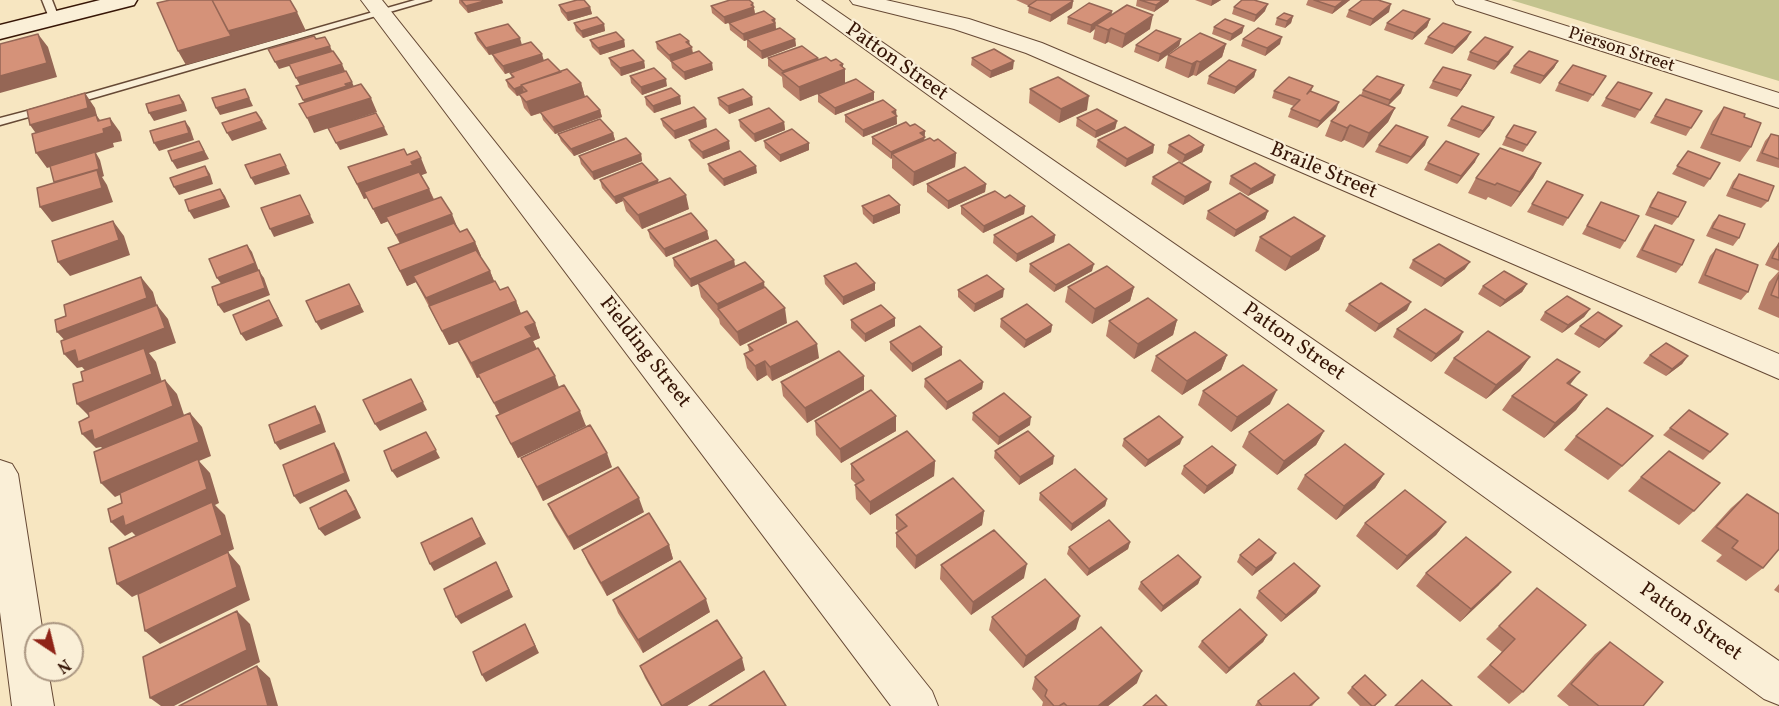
<!DOCTYPE html>
<html>
<head>
<meta charset="utf-8">
<style>
	body { margin:0 }
	#map { position:relative; width:1779px; height:706px; overflow:hidden; background:#f7e6c1; font-family:Vollkorn,serif }
	canvas { display:block }
	.north { position:absolute; left:24px; top:622px; width:60px; height:60px; box-sizing:border-box; background:#faefd7; border:2px solid #ac9883; border-radius:50%; rotate:145deg; font-size:16px; font-weight:700; line-height:24px; text-align:center; color:#361506 }
	.north::after { content:''; display:block; margin:auto; width:21px; height:27px; background:#8f2418; clip-path:polygon(50% 0,100% 100%,50% 72%,0 100%) }
</style>
</head>
<body>
<div id="map">
<canvas width="1779" height="706"></canvas>
<div class="north">N</div>
</div>
<script>
const g = document.querySelector('canvas').getContext('2d');
g.lineJoin = 'round';
function fillPath(path, color) {
  g.fillStyle = color;
  g.fill(path, 'evenodd');
}
function toPath(rows) {
  const path = new Path2D();
  for (const r of rows) {
    path.moveTo(r[0], r[1]);
    for (let i = 2; i < r.length; i += 2) path.lineTo(r[i], r[i + 1]);
  }
  return path;
}
function stroke(path, color, width, dash) {
  g.strokeStyle = color;
  g.lineWidth = width;
  g.lineCap = dash ? 'butt' : 'round';
  g.setLineDash(dash || []);
  g.stroke(path);
}
function label(font, color, halo, rows, align = 'center') {
  g.font = font + ' Vollkorn,serif';
  g.lineWidth = 4.5;
  g.setLineDash([]);
  g.textBaseline = 'middle';
  g.strokeStyle = halo;
  g.fillStyle = color;
  for (const [text, x, y, turn = 0] of rows) {
    g.save();
    g.translate(x, y);
    g.rotate((+turn || 0) * Math.PI / 180);
    g.textAlign = isNaN(turn) ? turn : align;
    if (halo) g.strokeText(text, 0, 0);
    g.fillText(text, 0, 0);
    g.restore();
  }
}
const green = toPath([
	[1511,0,1779,0,1779,81]
]);
const service = toPath([
	[42,0,52,0,59,18,58,20,50,20,42,0],
	[415,0,431,0,73,104,69,105,63,102,65,100,415,0],
	[46,106,50,107,50,111,0,125,0,118,46,106]
]);
const minor = toPath([
	[361,0,382,0,932,691,938,706,891,706,361,0],
	[797,0,821,0,1779,661,1779,705,1764,699,797,0],
	[850,0,886,0,969,19,1042,43,1779,354,1779,379,1026,53,954,29,853,4,850,0],
	[1453,0,1484,0,1779,93,1779,108,1456,4,1453,0],
	[0,460,12,464,18,474,43,634,36,634,36,670,48,670,54,706,12,706,0,612,0,460]
]);
const secondary = toPath([
	[100,0,137,0,134,5,0,39,0,25,100,0]
]);
const wall = toPath([
	[459,0,502,0,503,3,468,13,459,3],
	[1016,0,1071,0,1073,1,1072,8,1050,22,1028,13,1029,6],
	[1137,0,1169,0,1168,2,1154,12,1136,6],
	[1195,0,1221,0,1211,6],
	[1308,0,1350,0,1332,14,1306,5],
	[753,3,755,14,725,24,712,13,711,6],
	[559,5,590,7,592,14,568,21,561,12],
	[1234,7,1265,11,1254,22,1232,14],
	[1349,10,1389,12,1370,26,1346,17],
	[1112,11,1111,16,1150,29,1122,48,1108,42,1105,44,1093,39,1095,29,1090,33,1067,24,1068,17],
	[1293,16,1291,23,1285,28,1275,25,1277,18],
	[775,19,776,29,795,39,796,46,762,59,747,47,747,40,744,41,730,30,729,23],
	[1430,19,1427,27,1412,40,1384,30,1387,23],
	[574,23,604,24,605,31,583,38,576,31],
	[1244,26,1242,33,1230,41,1212,34,1214,27],
	[475,33,522,45,561,72,581,83,585,97,600,110,602,117,555,134,543,120,541,113,531,116,524,108,520,95,517,96,508,87,506,80,512,78,510,73,541,62,505,74,495,61,492,54,489,55,477,40],
	[1428,37,1467,39,1452,54,1424,44],
	[1181,39,1179,46,1158,62,1134,52,1136,45],
	[1243,39,1280,44,1265,56,1241,46],
	[590,40,624,40,625,47,600,55,592,47],
	[656,42,690,46,692,47,693,53,713,70,685,80,672,68,671,62,657,49],
	[1226,44,1222,57,1196,76,1193,75,1188,78,1165,68,1168,55],
	[1470,52,1509,54,1494,70,1467,60],
	[609,58,644,61,645,68,621,76,611,65],
	[768,58,818,58,818,59,831,61,845,69,845,83,800,101,783,87,782,77,768,66],
	[972,58,1013,69,990,78,971,65],
	[1558,61,1554,68,1540,84,1510,73,1514,66],
	[1256,70,1254,77,1234,94,1207,84,1209,76],
	[630,76,667,86,642,95,631,83],
	[1606,76,1588,102,1555,91,1559,83],
	[1433,81,1467,83,1457,97,1429,88],
	[1313,86,1311,92,1336,110,1317,128,1288,117,1291,109,1294,106,1272,98,1274,91],
	[1030,89,1087,110,1059,123,1029,103],
	[1363,90,1401,93,1388,105,1395,108,1388,122,1363,148,1344,140,1341,142,1325,136,1331,121,1361,95],
	[874,92,874,100,835,115,818,102,818,94],
	[1652,93,1635,118,1601,106,1606,98],
	[680,96,681,104,654,113,646,105,645,97],
	[718,98,753,105,729,114,719,105],
	[1666,99,1691,128,1686,136,1650,123],
	[1724,107,1744,117,1751,147,1740,162,1700,148,1713,121],
	[896,110,897,124,863,137,845,122,845,115],
	[1077,118,1117,121,1115,129,1095,138,1076,126],
	[661,119,707,127,675,139,663,126],
	[1451,119,1490,125,1479,138,1447,126],
	[739,120,784,122,785,130,755,142,740,127],
	[910,126,925,131,924,140,934,141,956,153,955,167,913,186,892,168,892,158,891,159,872,144,872,137],
	[613,133,615,140,574,156,561,141,558,134],
	[1771,134,1779,136,1779,168,1756,161,1765,141],
	[1506,137,1531,140,1523,152,1502,145],
	[689,140,730,149,703,159,691,147],
	[1098,140,1154,145,1153,153,1125,167,1096,147],
	[764,141,809,150,780,162,765,148],
	[1169,145,1204,145,1202,152,1182,163,1167,153],
	[1379,145,1425,145,1407,164,1375,152],
	[1688,151,1710,179,1704,187,1672,174],
	[641,154,642,161,594,180,581,164,579,156],
	[407,155,427,173,420,175,429,189,434,199,460,232,475,242,481,256,480,257,490,271,494,281,500,290,516,301,521,314,535,323,540,338,533,341,537,349,559,388,586,426,518,458,496,416,500,415,480,377,477,378,458,342,449,345,416,282,407,286,388,248,400,244,388,221,381,224,367,198,364,199,348,167],
	[1475,162,1457,184,1424,170,1428,163],
	[1541,163,1533,178,1511,207,1488,197,1486,200,1468,193,1476,178],
	[708,164,757,173,724,186,709,171],
	[1739,174,1768,201,1761,208,1726,196,1733,181],
	[1231,176,1273,183,1248,196,1229,184],
	[1153,177,1209,190,1183,205,1151,184],
	[600,180,658,180,658,182,689,209,642,229,626,211,623,201,616,204,602,188],
	[927,184,986,184,985,192,948,209,927,192],
	[1658,192,1678,217,1672,225,1645,215,1652,200],
	[1005,198,1025,206,1024,214,983,233,961,214,961,206],
	[1601,202,1625,241,1620,249,1582,234],
	[1532,204,1568,218,1563,226,1527,212],
	[862,206,900,213,873,224,863,214],
	[1208,211,1268,211,1265,219,1234,237,1206,219],
	[1719,215,1739,238,1733,246,1706,236,1713,222],
	[1655,225,1682,265,1676,273,1636,257,1649,233],
	[648,230,707,231,709,239,666,257,650,238],
	[994,235,1055,235,1054,242,1016,262,993,243],
	[1325,236,1319,250,1285,271,1255,251,1260,237],
	[1779,243,1779,318,1758,309,1769,282,1779,271,1765,265,1772,251],
	[1716,249,1748,292,1741,300,1698,283,1710,256],
	[673,258,734,260,735,266,764,287,787,323,740,346,720,324,719,319,701,297,698,284,691,287,674,266],
	[1413,260,1465,269,1441,287,1409,268],
	[1030,264,1092,271,1054,292,1029,272],
	[824,276,875,290,843,305,825,284],
	[1527,284,1522,292,1500,307,1478,294,1483,286],
	[1068,287,1134,287,1130,301,1092,324,1065,302],
	[958,290,1003,297,974,312,958,297],
	[1349,304,1407,310,1375,332,1345,311],
	[1590,309,1584,317,1562,333,1540,320,1545,312],
	[1001,319,1052,325,1051,332,1024,348,1000,327],
	[851,320,895,326,865,342,851,328],
	[1177,320,1173,335,1134,359,1106,336,1109,321],
	[1580,326,1616,333,1599,348,1574,334],
	[1397,329,1459,340,1431,362,1393,337],
	[890,342,942,347,942,355,912,372,890,350],
	[748,345,819,358,772,381,767,375,757,381,747,368,744,354,749,351],
	[1227,355,1221,370,1182,395,1151,371,1156,356],
	[1650,355,1688,356,1682,364,1666,376,1643,363],
	[1530,357,1520,371,1486,399,1444,373,1454,358],
	[925,379,983,382,982,389,946,410,924,387],
	[781,382,864,390,807,423,783,396],
	[1570,385,1587,395,1576,410,1544,438,1502,410,1512,396],
	[1203,391,1270,404,1231,432,1198,405],
	[973,413,1030,425,998,445,972,420],
	[896,416,896,431,841,463,816,435,815,421],
	[1670,428,1728,434,1703,460,1663,435],
	[1324,431,1316,445,1277,475,1242,447,1249,432],
	[1576,436,1639,450,1608,480,1564,450],
	[1124,439,1180,444,1145,467,1122,446],
	[995,451,1053,464,1019,485,994,458],
	[521,458,612,467,543,501],
	[935,461,934,476,870,515,856,499,855,485,856,484,851,479,851,464],
	[1184,466,1233,473,1204,494,1181,474],
	[1384,474,1375,488,1336,520,1297,489,1305,475],
	[1641,477,1694,511,1679,525,1628,491],
	[1040,493,1107,499,1105,506,1071,531,1039,500],
	[1747,494,1763,568,1746,581,1716,561,1722,555,1701,541,1731,508],
	[548,504,644,512,574,550,554,517],
	[984,511,982,525,915,569,896,547,896,533,899,532,896,529,896,515],
	[1446,522,1436,535,1397,570,1356,536,1365,523],
	[1130,542,1128,549,1087,576,1067,554,1069,547],
	[669,545,673,559,607,596,588,563,582,550],
	[1240,555,1272,560,1252,576,1237,562],
	[941,565,1024,578,971,615,940,579],
	[1426,573,1499,585,1460,622,1416,586],
	[1201,577,1198,584,1161,612,1138,589,1141,582],
	[1779,584,1779,593,1774,590],
	[1320,586,1316,593,1281,622,1256,598,1259,591],
	[1537,588,1523,692,1509,704,1477,677,1502,652,1486,639],
	[613,600,710,612,643,653,618,613],
	[992,617,1076,629,1023,668,989,630],
	[1267,635,1263,642,1226,674,1198,647,1202,641],
	[1610,642,1643,706,1569,706,1557,696,1595,654],
	[640,666,745,670,687,706,661,706,645,678],
	[1035,677,1137,683,1108,706,1042,706,1043,702,1032,689],
	[1352,687,1381,701,1375,706,1360,706,1347,693],
	[1319,698,1312,706,1255,706,1258,701]
]);
const shadedWall = toPath([
	[212,0,297,12,306,31,186,65,178,51],
	[488,0,502,0,503,3,468,13,466,6],
	[1163,0,1169,0,1168,2,1154,12,1156,5],
	[1212,0,1221,0,1211,6],
	[1344,0,1350,0,1332,14,1335,7],
	[1073,1,1072,8,1050,22,1051,15],
	[753,3,755,14,725,24,724,17],
	[1268,4,1265,11,1254,22,1256,15],
	[1391,4,1389,12,1370,26,1373,19],
	[590,7,592,14,568,21,566,13],
	[1112,11,1111,18,1096,25,1095,29,1090,33,1091,25],
	[1153,15,1150,29,1122,48,1125,34],
	[1293,16,1291,23,1285,28,1287,21],
	[775,19,776,30,744,41,743,34],
	[1430,19,1427,27,1412,40,1415,33],
	[604,24,605,31,583,38,581,31],
	[1244,26,1242,33,1230,41,1232,34],
	[1111,28,1108,42,1105,44,1108,30],
	[1471,32,1467,39,1452,54,1455,47],
	[38,34,48,47,57,77,0,93,0,76],
	[1282,37,1280,44,1265,56,1267,48],
	[520,38,522,45,489,55,486,48],
	[795,39,796,46,762,59,761,51],
	[1181,39,1179,46,1158,62,1160,54],
	[624,40,625,47,600,55,598,48],
	[689,41,693,54,671,62,669,55,686,42],
	[1226,44,1222,57,1196,76,1200,62],
	[330,46,333,53,279,69,275,62],
	[1513,47,1509,54,1494,70,1498,62],
	[542,54,544,61,505,74,503,66],
	[818,58,818,65,783,74,783,71],
	[644,61,645,68,621,76,620,68],
	[1014,61,1013,69,990,78,991,71],
	[1197,61,1193,75,1188,78,1192,64],
	[1558,61,1554,68,1540,84,1544,76],
	[712,63,713,70,685,80,684,72],
	[342,64,345,71,300,85,296,78],
	[843,64,843,70,845,69,845,83,800,101,799,87],
	[1256,70,1254,77,1234,94,1236,87],
	[1471,75,1467,83,1457,97,1461,90],
	[666,79,667,86,642,95,641,87],
	[352,82,355,89,307,107,303,100],
	[581,83,585,97,531,116,526,102],
	[1404,85,1401,93,1387,107,1390,100],
	[522,86,524,93,517,96,514,89],
	[245,89,253,106,220,115,216,108],
	[874,92,874,100,835,115,835,108],
	[85,93,95,108,97,116,106,128,110,118,120,132,122,141,113,143,114,147,96,153,100,160,104,176,102,177,107,185,113,202,52,222,40,207,60,190,54,182,95,153,47,168,36,153,98,121,40,139,30,125],
	[179,95,184,102,187,111,154,121,149,113],
	[680,96,681,104,654,113,653,106],
	[1089,96,1087,110,1059,123,1061,109],
	[752,97,753,105,729,114,728,106],
	[371,98,377,112,314,133,307,118],
	[1339,102,1336,110,1317,128,1320,121],
	[1395,108,1388,122,1363,148,1369,133],
	[600,110,602,117,555,134,553,127],
	[896,110,897,124,863,137,863,130,892,112],
	[1494,117,1490,125,1479,138,1483,131],
	[706,119,707,127,675,139,674,131],
	[185,121,190,128,194,140,159,151,154,143],
	[262,121,267,129,232,141,227,133],
	[1117,121,1115,129,1095,138,1096,131],
	[784,122,785,130,755,142,754,134],
	[1350,125,1344,140,1341,142,1347,128],
	[384,127,388,135,340,150,336,143],
	[925,131,924,145,892,154,892,158,891,159,891,152],
	[613,133,615,140,574,156,571,149],
	[1428,137,1425,145,1407,164,1411,157],
	[199,141,209,159,177,169,172,161],
	[729,141,730,149,703,159,702,152],
	[809,143,809,150,780,162,780,155],
	[1154,145,1153,153,1125,167,1127,159],
	[1204,145,1202,152,1182,163,1185,155],
	[956,153,955,167,913,186,914,172],
	[280,154,290,174,255,185,251,178],
	[641,154,642,161,594,180,592,172],
	[1479,154,1475,162,1457,184,1461,176],
	[421,158,427,173,364,199,357,184],
	[1541,163,1533,178,1511,207,1520,192],
	[205,166,210,174,213,184,179,195,174,187],
	[756,166,757,173,724,186,723,179],
	[1275,175,1273,183,1248,196,1251,189],
	[658,180,659,187,622,197,623,201,616,204,614,197],
	[1211,182,1209,190,1183,205,1185,197],
	[986,184,985,192,948,209,948,201],
	[220,189,225,196,230,207,194,219,189,211],
	[429,189,435,203,381,224,373,209],
	[300,195,314,223,274,237,270,229],
	[686,195,689,209,642,229,638,215],
	[900,205,900,213,873,224,873,216],
	[1025,206,1024,214,983,233,984,226],
	[1268,211,1265,219,1234,237,1236,230],
	[452,214,458,229,403,249,396,235],
	[113,221,124,236,130,255,70,276,58,262],
	[707,231,709,239,666,257,664,249],
	[1055,235,1054,242,1016,262,1017,254],
	[1325,236,1319,250,1285,271,1291,257],
	[475,242,481,256,416,282,413,276,416,282,407,286,400,271],
	[247,245,252,252,259,271,264,278,270,295,224,313,218,305,222,285,217,278],
	[734,260,735,268,691,287,690,279],
	[1470,262,1465,269,1441,287,1445,279],
	[1094,264,1092,271,1054,292,1056,285],
	[490,271,496,286,433,313,426,298],
	[141,277,153,292,159,313,70,346,57,332],
	[764,282,766,297,718,309,717,304],
	[875,283,875,290,843,305,843,297],
	[349,284,364,312,321,330,316,322],
	[1527,284,1522,292,1500,307,1505,300],
	[1134,287,1130,301,1092,324,1095,309],
	[1004,289,1003,297,974,312,975,304],
	[269,300,283,326,246,341,241,334],
	[516,301,522,316,449,345,442,331],
	[1411,302,1407,310,1375,332,1379,324],
	[157,305,168,319,176,343,149,353,156,362,164,389,91,418,77,404,91,377,82,367,77,368,64,354],
	[785,308,787,323,740,346,737,332],
	[1590,309,1584,317,1562,333,1568,325],
	[895,318,895,326,865,342,865,334],
	[1177,320,1173,335,1134,359,1138,344],
	[535,323,540,338,533,341,538,352,477,378,471,363,525,327],
	[1052,325,1051,332,1024,348,1026,340],
	[1622,326,1616,333,1599,348,1605,340],
	[1463,332,1459,340,1431,362,1436,354],
	[817,344,819,358,772,381,770,367],
	[942,347,942,355,912,372,912,364],
	[1227,355,1221,370,1182,395,1187,381],
	[1688,356,1682,364,1666,376,1672,369],
	[1530,357,1520,371,1486,399,1496,385],
	[765,361,767,375,757,381,755,366],
	[1580,372,1568,387,1567,383],
	[555,376,560,390,501,417,494,403],
	[864,376,864,390,807,423,805,408],
	[411,379,427,410,380,431,375,424],
	[165,380,177,394,186,421,108,454,101,447,96,448,82,434],
	[983,382,982,389,946,410,947,402],
	[1277,390,1270,404,1231,432,1237,417],
	[1587,395,1576,410,1544,438,1555,423],
	[315,406,320,414,326,432,280,450,275,443],
	[580,411,586,426,518,458,511,444],
	[190,413,202,427,211,456,199,461,210,473,219,503,215,505,225,515,234,549,132,597,117,584,139,539,132,532,125,536,111,522,198,461,115,497,101,483],
	[896,416,896,431,841,463,840,449],
	[1031,417,1030,425,998,445,999,437],
	[1324,431,1316,445,1277,475,1284,461],
	[426,432,440,458,397,478,392,471],
	[1183,437,1180,444,1145,467,1148,460],
	[334,443,339,451,350,481,300,504,294,496],
	[607,453,612,467,543,501,537,487],
	[1054,456,1053,464,1019,485,1020,477],
	[935,461,934,476,870,515,870,502],
	[1236,465,1233,473,1204,494,1207,486],
	[1384,474,1375,488,1336,520,1344,506],
	[346,490,351,497,361,518,325,536,319,529],
	[639,498,644,512,574,550,568,537],
	[1107,499,1105,506,1071,531,1072,524],
	[984,511,982,525,915,569,916,556],
	[472,518,486,544,434,571,430,564],
	[1446,522,1436,535,1397,570,1407,556],
	[1130,542,1128,549,1087,576,1089,569],
	[669,545,673,559,607,596,601,583],
	[228,552,240,566,250,600,160,644,145,631],
	[1276,553,1272,560,1252,576,1256,568],
	[496,562,513,597,461,624,456,617],
	[1027,564,1024,578,971,615,973,602],
	[1511,572,1499,585,1460,622,1471,609],
	[1201,577,1198,584,1161,612,1163,606],
	[1320,586,1316,593,1281,622,1286,615],
	[706,599,710,612,643,653,638,640],
	[237,611,250,624,260,662,174,706,161,706,150,698],
	[1080,616,1076,629,1023,668,1026,656],
	[525,624,539,653,486,682,482,675],
	[1267,635,1263,642,1226,674,1229,668],
	[742,658,745,670,687,706,663,706],
	[257,666,270,678,278,706,268,706],
	[1142,671,1137,683,1108,706,1098,706]
]);
const building = toPath([
	[170,0,212,0,231,36,178,51,157,3,170,0],
	[212,0,290,0,297,12,228,31,212,0],
	[461,0,488,0,466,6,461,0],
	[577,0,584,0,590,7,566,13,559,5,577,0],
	[730,0,749,0,753,3,751,5,754,7,724,17,711,6,730,0],
	[1037,0,1071,0,1073,1,1051,15,1028,6,1037,0],
	[1140,0,1163,0,1156,5,1140,0],
	[1242,0,1254,0,1268,4,1256,15,1234,7,1242,0],
	[1314,0,1344,0,1335,7,1314,0],
	[1362,0,1378,0,1391,4,1373,19,1349,10,1362,0],
	[1089,3,1112,11,1091,25,1068,17,1089,3],
	[1127,5,1153,15,1125,34,1111,28,1108,30,1096,25,1127,5],
	[1403,10,1430,19,1415,33,1387,23,1403,10],
	[764,11,775,19,772,20,775,23,743,34,729,23,764,11],
	[1284,13,1293,16,1287,21,1277,18,1284,13],
	[597,17,604,24,581,31,574,23,597,17],
	[1225,19,1244,26,1232,34,1214,27,1225,19],
	[1443,23,1471,32,1455,47,1428,37,1443,23],
	[508,24,520,38,486,48,475,33,508,24],
	[780,28,795,39,761,51,747,39,780,28],
	[1258,28,1282,37,1267,48,1243,39,1258,28],
	[1156,30,1181,39,1160,54,1136,45,1156,30],
	[616,32,624,40,598,48,590,40,616,32],
	[1200,33,1226,44,1200,62,1197,61,1192,64,1168,55,1200,33],
	[38,34,47,63,0,76,0,44,38,34],
	[680,34,689,41,686,42,692,47,669,55,656,42,680,34],
	[314,36,316,39,325,37,330,46,275,62,268,49,314,36],
	[1485,37,1513,47,1498,62,1470,52,1485,37],
	[531,42,542,54,503,66,492,54,531,42],
	[802,46,818,58,783,71,768,58,802,46],
	[994,49,1014,61,991,71,972,58,994,49],
	[633,50,644,61,620,68,609,58,633,50],
	[333,51,342,64,296,78,289,64,333,51],
	[699,51,712,63,684,72,671,61,699,51],
	[1529,51,1558,61,1544,76,1514,66,1529,51],
	[826,57,831,61,836,59,843,64,840,65,845,69,799,87,782,73,826,57],
	[548,59,561,72,521,85,522,86,514,89,506,80,514,77,510,73,548,59],
	[1229,60,1256,70,1236,87,1209,76,1229,60],
	[1573,65,1606,76,1593,95,1559,83,1573,65],
	[1443,67,1471,75,1461,90,1433,81,1443,67],
	[654,68,666,79,641,87,630,76,654,68],
	[567,69,581,83,526,102,519,94,527,91,521,85,567,69],
	[346,71,352,82,345,84,347,86,303,100,296,86,346,71],
	[1377,76,1404,85,1390,100,1363,90,1377,76],
	[1058,77,1089,96,1061,109,1030,89,1058,77],
	[1289,77,1313,86,1307,94,1310,91,1339,102,1320,121,1291,109,1300,100,1274,91,1289,77],
	[856,79,874,92,835,108,818,94,856,79],
	[1618,82,1652,93,1640,110,1606,98,1618,82],
	[361,84,371,98,307,118,299,104,361,84],
	[671,88,680,96,653,106,645,97,671,88],
	[245,89,249,98,216,108,212,98,245,89],
	[743,89,752,97,728,106,718,98,743,89],
	[85,93,88,108,30,125,27,110,85,93],
	[179,95,183,104,149,113,146,104,179,95],
	[1360,95,1395,108,1369,133,1350,125,1347,128,1331,121,1360,95],
	[587,96,600,110,553,127,540,112,587,96],
	[1666,99,1702,111,1691,128,1655,116,1666,99],
	[883,100,896,110,892,112,897,116,863,130,845,115,883,100],
	[1462,106,1494,117,1483,131,1451,119,1462,106],
	[694,107,706,119,674,131,661,119,694,107],
	[1724,107,1745,114,1744,117,1761,123,1751,147,1711,134,1724,107],
	[769,108,784,122,754,134,739,120,769,108],
	[1097,109,1117,121,1096,131,1077,118,1097,109],
	[256,112,262,121,227,133,222,123,256,112],
	[376,113,384,127,336,143,328,128,376,113],
	[96,115,98,121,110,118,112,126,103,129,104,133,36,153,32,134,96,115],
	[600,119,613,133,571,149,558,134,600,119],
	[185,121,189,133,154,143,150,131,185,121],
	[906,122,910,126,915,124,925,131,920,133,925,137,891,152,872,137,906,122],
	[1396,125,1428,137,1411,157,1379,145,1396,125],
	[1514,125,1536,132,1527,145,1506,137,1514,125],
	[1125,127,1154,145,1127,159,1098,140,1125,127],
	[716,129,729,141,702,152,689,140,716,129],
	[792,129,809,143,780,155,764,141,792,129],
	[1771,134,1779,136,1779,159,1762,153,1771,134],
	[1189,135,1204,145,1185,155,1169,145,1189,135],
	[626,138,641,154,592,172,579,156,626,138],
	[930,138,934,141,938,139,956,153,914,172,892,154,930,138],
	[199,141,204,151,172,161,168,151,199,141],
	[1446,141,1479,154,1461,176,1428,163,1446,141],
	[1500,148,1541,163,1520,192,1497,183,1495,185,1476,178,1500,148],
	[404,149,407,155,417,151,421,158,411,162,413,165,357,184,348,167,404,149],
	[740,151,756,166,723,179,708,164,740,151],
	[1688,151,1720,163,1710,179,1677,166,1688,151],
	[95,152,99,169,54,182,50,166,95,152],
	[280,154,286,166,251,178,245,165,280,154],
	[1179,162,1211,182,1185,197,1153,177,1179,162],
	[642,163,658,180,614,197,600,180,642,163],
	[1255,163,1275,175,1251,189,1231,176,1255,163],
	[205,166,209,176,174,187,170,178,205,166],
	[965,167,986,184,948,201,927,184,965,167],
	[97,170,102,188,40,207,37,188,97,170],
	[419,172,429,189,373,209,364,192,419,172],
	[1739,174,1774,186,1768,201,1732,188,1739,174],
	[670,178,686,195,638,215,622,197,670,178],
	[1547,181,1583,195,1568,218,1532,204,1547,181],
	[220,189,225,199,189,211,185,200,220,189],
	[995,191,1005,198,1010,195,1025,206,984,226,961,206,995,191],
	[1658,192,1686,202,1678,217,1650,207,1658,192],
	[1240,193,1268,211,1236,230,1208,211,1240,193],
	[300,195,310,215,270,229,261,208,300,195],
	[889,195,900,205,873,216,862,206,889,195],
	[441,197,452,214,396,235,386,217,441,197],
	[1601,202,1639,216,1625,241,1587,226,1601,202],
	[691,213,707,231,664,249,648,230,691,213],
	[1719,215,1745,224,1739,238,1712,228,1719,215],
	[1032,216,1055,235,1017,254,994,235,1032,216],
	[1294,217,1325,236,1291,257,1260,237,1294,217],
	[113,221,119,240,58,262,52,241,113,221],
	[454,223,460,232,467,229,475,242,400,271,388,248,454,223],
	[1655,225,1694,240,1682,265,1642,250,1655,225],
	[716,240,734,260,690,279,673,258,716,240],
	[1779,243,1779,260,1772,258,1779,243],
	[1069,244,1094,264,1056,285,1030,264,1069,244],
	[1439,244,1470,262,1445,279,1413,260,1439,244],
	[247,245,255,263,217,278,209,259,247,245],
	[1716,249,1758,265,1748,292,1705,275,1716,249],
	[476,250,490,271,426,298,413,276,476,250],
	[745,262,764,282,717,304,698,283,745,262],
	[856,263,875,283,843,297,824,276,856,263],
	[1107,266,1134,287,1095,309,1068,287,1107,266],
	[259,270,265,288,218,305,212,287,259,270],
	[1504,271,1527,284,1505,300,1483,286,1504,271],
	[987,275,1004,289,975,304,958,290,987,275],
	[1779,275,1779,298,1771,295,1779,275],
	[141,277,147,298,57,332,55,320,66,316,64,305,141,277],
	[495,281,500,290,508,287,516,301,442,331,429,306,495,281],
	[1381,283,1411,302,1379,324,1349,304,1381,283],
	[349,284,360,305,316,322,306,301,349,284],
	[765,287,785,308,737,332,718,309,765,287],
	[1567,296,1590,309,1568,325,1545,312,1567,296],
	[1148,298,1177,320,1138,344,1109,321,1148,298],
	[269,300,278,318,241,334,233,315,269,300],
	[1027,304,1052,325,1026,340,1001,319,1027,304],
	[157,305,165,328,78,362,75,350,64,354,61,341,157,305],
	[881,305,895,318,865,334,851,320,881,305],
	[1425,309,1463,332,1436,354,1397,329,1425,309],
	[527,311,535,323,525,327,532,337,471,363,458,341,527,311],
	[1598,312,1622,326,1605,340,1580,326,1598,312],
	[797,321,817,344,770,367,765,361,755,366,744,354,753,350,748,345,797,321],
	[920,326,942,347,912,364,890,342,920,326],
	[1488,331,1530,357,1496,385,1454,358,1488,331],
	[1195,332,1227,355,1187,381,1156,356,1195,332],
	[1666,343,1688,356,1672,369,1650,355,1666,343],
	[144,348,152,374,77,404,73,384,83,381,81,372,144,348],
	[538,348,555,376,494,403,478,374,538,348],
	[839,351,864,376,805,408,781,382,839,351],
	[1557,359,1580,372,1567,383,1587,395,1555,423,1512,396,1557,359],
	[960,360,983,382,947,402,925,379,960,360],
	[1243,365,1277,390,1237,417,1203,391,1243,365],
	[411,379,423,402,375,424,363,400,411,379],
	[165,380,173,406,94,440,92,430,82,434,79,422,89,417,88,412,165,380],
	[564,385,580,411,511,444,496,416,564,385],
	[871,390,896,416,840,449,815,421,871,390],
	[1004,393,1031,417,999,437,973,413,1004,393],
	[1288,404,1324,431,1284,461,1249,432,1288,404],
	[315,406,321,424,275,443,269,425,315,406],
	[1607,408,1653,436,1622,466,1576,436,1607,408],
	[1689,410,1728,434,1710,452,1670,428,1689,410],
	[190,413,199,442,101,483,94,452,190,413],
	[1159,416,1183,437,1148,460,1124,439,1159,416],
	[590,425,607,453,537,487,521,458,590,425],
	[907,431,935,461,870,502,855,485,864,480,851,464,907,431],
	[1028,431,1054,456,1020,477,995,451,1028,431],
	[426,432,436,450,392,471,384,451,426,432],
	[334,443,345,473,294,496,283,465,334,443],
	[1345,444,1384,474,1344,506,1305,475,1345,444],
	[1212,446,1236,465,1207,486,1184,466,1212,446],
	[1669,451,1720,483,1694,511,1641,477,1669,451],
	[198,459,207,489,125,526,123,516,111,522,108,509,122,503,120,493,198,459],
	[618,467,639,498,568,537,548,504,618,467],
	[1075,469,1107,499,1072,524,1040,493,1075,469],
	[953,478,984,511,916,556,896,533,907,526,896,515,953,478],
	[346,490,356,510,319,529,310,508,346,490],
	[1405,490,1446,522,1407,556,1365,523,1405,490],
	[1747,494,1779,514,1779,549,1763,568,1732,548,1738,541,1716,527,1747,494],
	[212,502,222,535,117,584,109,548,212,502],
	[649,513,669,545,601,583,582,550,649,513],
	[472,518,481,537,430,564,421,543,472,518],
	[1109,520,1130,542,1089,569,1069,547,1109,520],
	[994,530,1027,564,973,602,941,565,994,530],
	[1466,537,1511,572,1471,609,1426,573,1466,537],
	[1259,539,1276,553,1256,568,1240,555,1259,539],
	[228,552,237,587,145,631,138,594,228,552],
	[1178,555,1201,577,1163,606,1141,582,1178,555],
	[680,561,706,599,638,640,613,600,680,561],
	[496,562,509,590,456,617,444,589,496,562],
	[1294,563,1320,586,1286,615,1259,591,1294,563],
	[1045,579,1080,616,1026,656,992,617,1045,579],
	[1537,588,1586,625,1523,692,1490,665,1515,639,1499,626,1537,588],
	[1240,609,1267,635,1229,668,1202,641,1240,609],
	[237,611,247,650,150,698,143,657,237,611],
	[717,620,742,658,662,706,640,666,717,620],
	[525,624,535,646,482,675,473,652,525,624],
	[1101,627,1142,671,1098,706,1067,706,1064,703,1059,706,1054,706,1045,696,1047,690,1035,677,1101,627],
	[1610,642,1663,682,1643,706,1599,706,1571,684,1610,642],
	[257,666,268,706,179,706,257,666],
	[764,671,786,706,709,706,764,671],
	[1294,673,1319,698,1309,706,1262,706,1258,701,1294,673],
	[1365,675,1386,695,1374,706,1372,706,1352,687,1365,675],
	[1422,680,1452,706,1395,706,1422,680],
	[1156,695,1167,706,1143,706,1156,695]
]);
const farStreetnames = [
	["Pierson Street",1621,51,18]
];
const streetNames = [
	["Patton Street",896,63,35],
	["Braile Street",1323,172,23],
	["Patton Street",1293,343,35],
	["Fielding Street",644,353,52],
	["Patton Street",1690,623,35]
];
fillPath(green, '#c3c38e');
stroke(service, '#664935', 3);
stroke(minor, '#664935', 2);
stroke(secondary, '#361506', 3);
fillPath(service, '#faefd7');
fillPath(minor, '#faefd7');
fillPath(secondary, '#faefd7');
fillPath(wall, '#b77e68');
fillPath(shadedWall, '#956655');
fillPath(building, '#d59279');
stroke(building, '#956655', 1.5);
label('18px', '#361506', '#faefd7', farStreetnames);
label('21px', '#361506', '#faefd7', streetNames);
</script>
</body>
</html>
